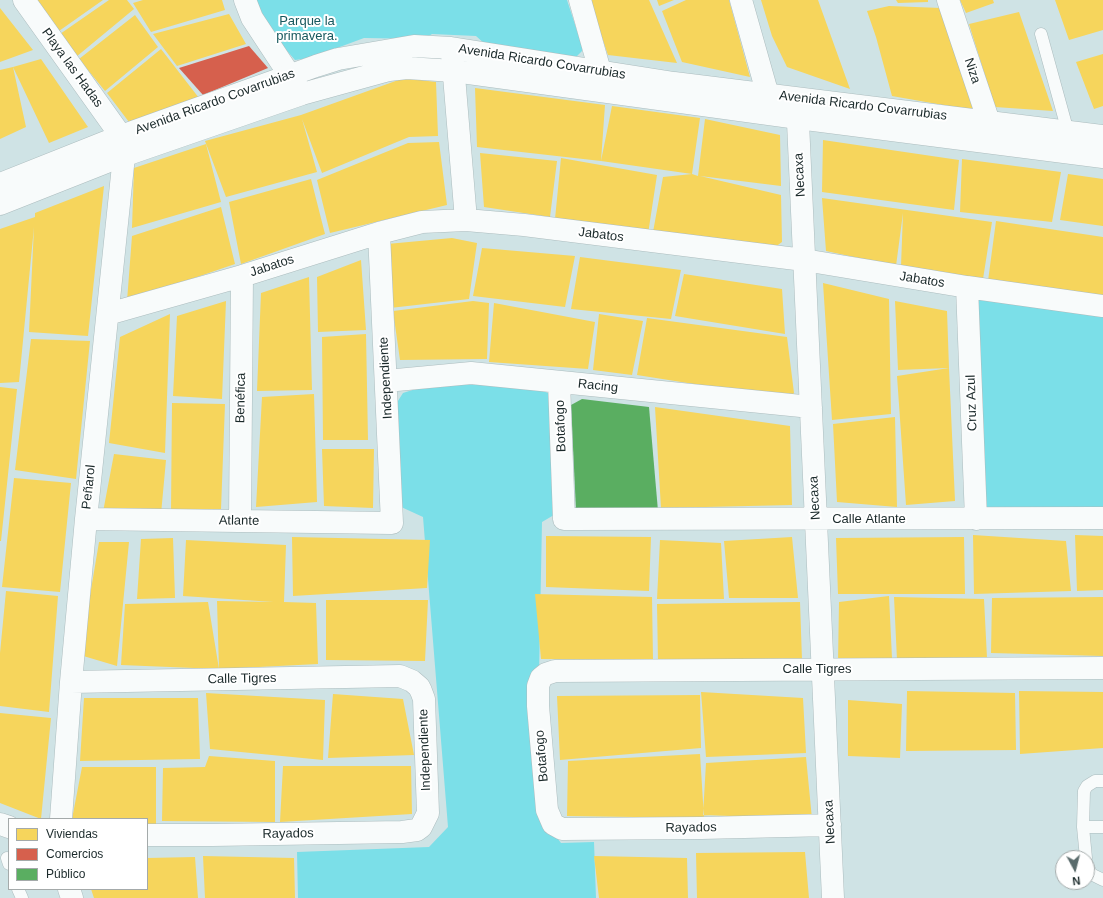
<!DOCTYPE html>
<html>
<head>
<meta charset="utf-8">
<style>
	body { margin:0 }
	#map { position:relative; width:1103px; height:898px; overflow:hidden; background:#cfe3e5; font-family:Arial,sans-serif }
	canvas { display:block }
	.legend { position:absolute; left:8px; top:818px; width:140px; height:72px; box-sizing:border-box; background:#fff; border:1px solid #a4aaaa; margin:0; padding:5px 7px; list-style:none; font-size:12px; color:#1b2a2b }
	.legend li { display:flex; align-items:center; gap:8px; height:20px }
	.legend b { width:20px; border:1px solid #a4aaaa }
	.north { position:absolute; left:1055px; top:850px; width:40px; height:40px; box-sizing:border-box; background:#fff; border:1px solid #a4aaaa; border-radius:50%; rotate:173deg; font-size:11px; font-weight:700; line-height:16px; text-align:center; color:#1b2a2b }
	.north::after { content:''; display:block; margin:auto; width:14px; height:18px; background:#5a6b6c; clip-path:polygon(50% 0,100% 100%,50% 72%,0 100%) }
</style>
</head>
<body>
<div id="map">
<canvas width="1103" height="898"></canvas>
<ul class="legend">
<li><b style="height:11px;background:#f6d55c"></b>Viviendas</li>
<li><b style="height:11px;background:#d6604d"></b>Comercios</li>
<li><b style="height:11px;background:#5aae61"></b>Público</li>
</ul>
<div class="north">N</div>
</div>
<script>
const g = document.querySelector('canvas').getContext('2d');
g.lineJoin = 'round';
function fillPath(path, color) {
  g.fillStyle = color;
  g.fill(path, 'evenodd');
}
function toPath(rows) {
  const path = new Path2D();
  for (const r of rows) {
    path.moveTo(r[0], r[1]);
    for (let i = 2; i < r.length; i += 2) path.lineTo(r[i], r[i + 1]);
  }
  return path;
}
function stroke(path, color, width, dash) {
  g.strokeStyle = color;
  g.lineWidth = width;
  g.lineCap = dash ? 'butt' : 'round';
  g.setLineDash(dash || []);
  g.stroke(path);
}
function label(font, color, halo, rows, align = 'center') {
  g.font = font + ' Arial,sans-serif';
  g.lineWidth = 4;
  g.setLineDash([]);
  g.textBaseline = 'middle';
  g.strokeStyle = halo;
  g.fillStyle = color;
  for (const [text, x, y, turn = 0] of rows) {
    g.save();
    g.translate(x, y);
    g.rotate((+turn || 0) * Math.PI / 180);
    g.textAlign = isNaN(turn) ? turn : align;
    if (halo) g.strokeText(text, 0, 0);
    g.fillText(text, 0, 0);
    g.restore();
  }
}
const green = toPath([
	[252,0,567,0,582,46,582,51,575,58,486,45,476,36,432,34,424,39,364,38,310,58,295,60,275,37],
	[967,287,1103,306,1103,519,976,519],
	[452,381,538,389,548,393,552,406,559,512,542,522,539,674,546,823,561,843,594,842,596,898,298,898,297,852,429,847,448,827,423,517,399,506,396,404,403,393,422,387]
]);
const homes = toPath([
	[33,0,103,0,59,31],
	[109,0,127,0,134,9,76,57,60,34],
	[143,0,222,0,225,10,151,32,133,3],
	[589,0,649,0,677,63,608,55],
	[657,0,674,0,659,6],
	[686,0,729,0,750,77,682,62,662,11],
	[761,0,818,0,850,89,787,67,772,36],
	[896,0,928,0,928,2,898,3],
	[960,0,993,0,994,3,966,13],
	[1055,0,1103,0,1103,30,1069,40],
	[889,6,941,8,977,111,892,96,876,37,867,11],
	[0,8,33,50,0,62],
	[1019,12,1053,111,995,107,969,24],
	[229,14,246,44,177,66,153,34],
	[135,15,158,47,105,91,79,59],
	[161,49,199,98,132,126,107,93],
	[1103,54,1103,106,1094,109,1076,62],
	[41,59,88,127,49,143,13,67],
	[13,67,26,127,0,139,0,70],
	[404,78,436,82,438,136,409,137,322,173,302,119,317,172,226,197,205,141,301,115],
	[475,88,605,105,601,161,477,147],
	[612,106,700,118,692,174,698,176,705,119,780,135,781,186,700,176,781,195,782,242,771,250,653,232,663,177,692,174,601,161],
	[823,140,959,160,954,210,822,192],
	[439,142,447,205,330,233,317,180,408,143],
	[206,144,221,202,132,228,134,168],
	[480,153,557,161,550,217,484,207],
	[561,158,657,175,648,234,555,219],
	[962,159,1061,172,1052,222,960,212],
	[1068,174,1103,179,1103,226,1060,220],
	[311,179,325,234,241,264,229,202],
	[104,186,88,336,29,332,34,227,19,382,0,383,0,229,35,217,35,213],
	[822,198,992,222,983,279,901,266,903,213,896,266,826,251],
	[221,207,235,264,127,301,132,236],
	[996,221,1103,237,1103,297,988,281],
	[452,238,477,243,469,299,390,308,387,244],
	[482,248,575,256,565,307,473,296],
	[580,257,681,270,671,319,571,309],
	[361,260,366,330,318,332,317,277],
	[684,274,782,289,785,334,675,316],
	[309,277,312,390,257,391,261,293],
	[823,283,889,299,891,414,832,420],
	[226,301,222,399,173,396,177,316],
	[473,301,489,303,487,359,400,360,393,311],
	[895,301,947,311,949,368,898,370],
	[494,303,595,322,588,369,489,362],
	[170,314,165,453,109,443,120,337],
	[599,314,643,321,632,375,593,370],
	[647,318,787,337,794,393,789,399,637,375],
	[366,334,368,440,323,440,322,337],
	[31,339,90,341,76,479,15,470],
	[949,368,955,501,906,505,897,376],
	[0,387,17,389,1,541,0,541],
	[314,394,317,502,256,507,262,397],
	[172,403,225,404,221,509,171,511],
	[655,407,790,426,792,505,661,508],
	[895,417,897,507,837,502,833,424],
	[322,449,374,449,373,508,324,506],
	[114,454,166,460,161,514,103,512],
	[14,478,71,483,60,592,2,587],
	[973,535,1066,541,1071,591,974,594],
	[1075,535,1103,536,1103,590,1077,591],
	[546,536,651,537,649,591,546,587],
	[292,537,430,540,427,588,293,596],
	[792,537,798,598,729,598,724,541],
	[964,537,965,594,838,594,836,538],
	[173,538,175,598,137,599,141,539],
	[186,540,286,545,284,602,316,603,318,664,219,669,121,665,125,604,208,602,219,669,217,601,274,602,183,596],
	[660,540,721,543,724,599,657,599],
	[99,542,129,542,117,666,80,655],
	[6,591,58,596,49,712,0,706,0,653],
	[535,594,652,597,653,660,541,659],
	[889,596,892,658,838,661,839,602],
	[894,597,984,599,987,658,897,660],
	[1103,597,1103,656,991,653,992,598],
	[326,600,428,600,425,661,326,660],
	[800,602,802,660,658,662,657,604],
	[907,691,1015,693,1016,750,906,751],
	[1019,691,1103,692,1103,748,1020,754],
	[701,692,803,698,806,753,706,757],
	[206,693,325,700,323,760,210,749],
	[333,694,403,699,414,755,328,758],
	[700,695,701,748,560,760,557,696],
	[84,698,198,698,200,759,80,761],
	[848,700,902,704,900,758,848,756],
	[0,713,51,718,41,819,0,803],
	[700,754,704,818,567,816,568,761],
	[209,756,275,761,275,822,162,821,163,768,205,767],
	[806,757,812,819,703,815,706,763],
	[283,766,411,766,412,814,280,822],
	[82,767,156,767,156,825,147,825,147,819,72,819],
	[805,852,809,898,697,898,696,853],
	[203,856,294,858,295,898,205,898],
	[594,856,687,858,688,898,599,898],
	[195,857,198,898,94,898,91,889,147,889,147,858]
]);
const shops = toPath([
	[249,46,268,68,203,95,179,68]
]);
const public = toPath([
	[582,399,649,407,658,511,576,510,571,405]
]);
const service = toPath([
	[1041,34,1068,132],
	[1083,827,1103,827],
	[7,858,9,864],
	[1086,858,1083,827,1084,791,1087,786,1095,781,1103,781],
	[1087,864,1091,874,1103,880],
	[18,889,22,898]
]);
const minor = toPath([
	[24,0,121,136,124,156,86,519,71,682,61,819],
	[245,0,252,18,300,91],
	[580,0,605,89],
	[741,0,773,113],
	[948,0,995,140],
	[452,52,466,220],
	[797,100,833,898],
	[967,287,976,519],
	[108,314,242,276,379,233,422,222,466,220,524,225,804,260,967,287,1103,306],
	[386,381,471,373,811,407],
	[559,382,564,519,1103,518],
	[86,519,392,523,379,233],
	[240,521,242,276],
	[71,682,400,676,412,681,419,687,421,691,424,699,428,813,421,827,417,830,402,832,212,835,147,835],
	[0,824,9,827],
	[830,825,701,828,562,829,553,824,547,810,538,706,538,686,541,678,546,674,555,671,1103,668],
	[69,889,72,898]
]);
const tertiary = toPath([
	[0,184,121,136,316,66,338,59,414,46,451,48,674,83,1103,136],
	[0,204,114,159,302,94,389,70,407,68,454,71,798,118,1103,157]
]);
const parkNames = [
	["Parque la",307,21],
	["primavera.",307,36]
];
const streetNames = [
	["Avenida Ricardo Covarrubias",542,62,9],
	["Playa las Hadas",72,68,54],
	["Niza",972,71,71],
	["Avenida Ricardo Covarrubias",215,102,-20],
	["Avenida Ricardo Covarrubias",863,106,7],
	["Necaxa",800,175,-93],
	["Jabatos",601,235,7],
	["Jabatos",272,266,-18],
	["Jabatos",922,280,9],
	["Independiente",386,378,-93],
	["Racing",598,386,6],
	["Benéfica",241,398,-89],
	["Cruz Azul",972,403,-92],
	["Botafogo",561,426,-92],
	["Peñarol",89,487,-84],
	["Necaxa",815,498,-93],
	["Calle Atlante",869,519],
	["Atlante",239,521,1],
	["Calle Tigres",817,669],
	["Calle Tigres",242,679,-1],
	["Independiente",425,750,-92],
	["Botafogo",542,756,-95],
	["Necaxa",830,822,-93],
	["Rayados",691,828,-1],
	["Rayados",288,834,-1]
];
fillPath(green, '#7bdfe8');
fillPath(homes, '#f6d55c');
fillPath(shops, '#d6604d');
fillPath(public, '#5aae61');
stroke(service, '#acbcbe', 13);
stroke(minor, '#acbcbe', 23);
stroke(tertiary, '#acbcbe', 23);
stroke(service, '#f8fbfb', 12);
stroke(minor, '#f8fbfb', 22);
stroke(tertiary, '#f8fbfb', 22);
label('13px', '#17585e', '#fff', parkNames);
label('13px', '#1b2a2b', '#fff', streetNames);
</script>
</body>
</html>
